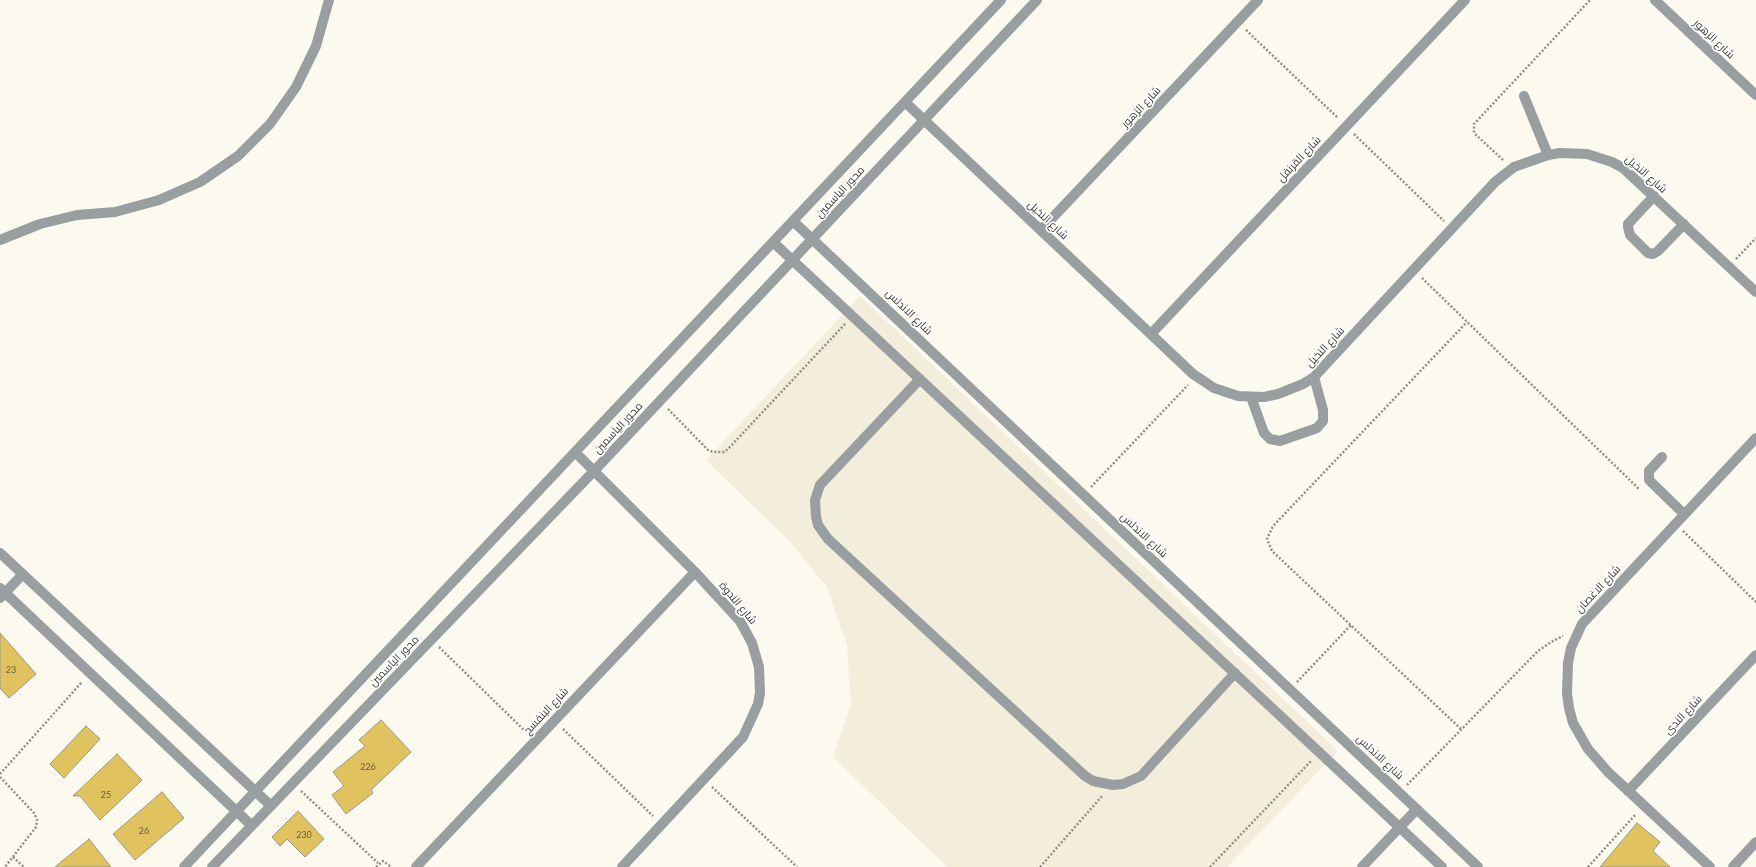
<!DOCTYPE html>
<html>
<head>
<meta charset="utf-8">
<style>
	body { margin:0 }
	canvas { display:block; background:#fcf9ee }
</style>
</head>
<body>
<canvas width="1756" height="867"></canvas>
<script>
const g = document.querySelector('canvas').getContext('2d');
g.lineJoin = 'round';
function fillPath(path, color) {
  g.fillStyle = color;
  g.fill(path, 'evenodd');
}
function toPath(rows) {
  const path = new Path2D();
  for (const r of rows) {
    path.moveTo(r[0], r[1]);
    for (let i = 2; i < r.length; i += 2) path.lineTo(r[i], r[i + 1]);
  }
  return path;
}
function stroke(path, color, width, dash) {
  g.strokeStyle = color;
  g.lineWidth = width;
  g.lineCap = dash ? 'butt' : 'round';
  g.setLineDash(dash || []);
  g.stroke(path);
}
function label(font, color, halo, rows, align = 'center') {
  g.font = font + ' Lato,Cairo,sans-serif';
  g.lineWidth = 3.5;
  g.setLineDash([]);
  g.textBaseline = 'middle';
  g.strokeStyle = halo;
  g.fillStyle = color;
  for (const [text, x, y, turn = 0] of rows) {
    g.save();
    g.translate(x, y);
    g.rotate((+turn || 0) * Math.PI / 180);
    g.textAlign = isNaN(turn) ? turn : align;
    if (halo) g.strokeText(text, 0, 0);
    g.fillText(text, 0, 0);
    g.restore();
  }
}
const built = toPath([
	[860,296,1338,751,1227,867,947,867,833,757,851,704,847,646,827,587,789,541,706,460]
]);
const building = toPath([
	[0,633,36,674,9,698,0,688,0,633],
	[381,720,411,752,371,790,373,793,346,814,332,795,344,786,333,772,365,746,359,740,381,720],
	[86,726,100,739,64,778,50,764,86,726],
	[117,754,142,780,100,820,80,796,73,796,117,754],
	[162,792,184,818,135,860,113,834,162,792],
	[298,811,324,839,305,857,287,839,280,846,272,837,298,811],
	[1637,823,1660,842,1653,851,1670,867,1600,867,1637,823],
	[89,839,111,867,55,867,89,839]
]);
const path = toPath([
	[1246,30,1338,118],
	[1354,134,1444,221],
	[1503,160,1474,133,1474,124,1590,0],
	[1736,259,1756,238],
	[1422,278,1639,489],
	[668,409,708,450,713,452,724,452,728,449,845,324],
	[1091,487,1188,385],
	[1683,531,1756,602],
	[439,647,527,733],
	[1297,682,1351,625],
	[563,729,653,816],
	[1461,729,1272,551,1267,539,1273,526,1467,322],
	[0,774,82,682],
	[0,777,34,813,37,820,36,827,5,867],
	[1407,785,1538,651,1551,642,1563,636],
	[712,787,797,867],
	[301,791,378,863],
	[13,857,24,867],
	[376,867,383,861,391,867],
	[1040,867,1103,795],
	[1210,867,1311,761],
	[1588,867,1636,814]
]);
const minor = toPath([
	[1655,0,1756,95],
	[1524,96,1548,155],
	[905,102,1193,374,1214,388,1238,396,1264,397,1278,394,1303,384,1314,377,1495,182,1514,167,1548,155,1560,153,1587,154,1612,162,1623,168,1756,292],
	[1654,196,1628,224,1628,227,1630,235,1648,253,1653,254,1658,251,1684,224],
	[793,221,1478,867],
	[1041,230,1258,0],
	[0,240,40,224,77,215,115,212,159,200,200,182,238,156,270,124,296,87,316,46,329,0],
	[773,242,1442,867],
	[1151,334,1465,0],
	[920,379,820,485,815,500,816,517,818,525,828,539,1085,776,1093,781,1113,785,1123,784,1141,776,1235,673],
	[1251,397,1264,433,1270,439,1280,441,1317,428,1323,421,1323,410,1314,377],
	[575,452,695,572,740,621,752,643,759,667,760,693,758,704,743,737,622,867],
	[1662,457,1649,471,1649,480,1684,514],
	[0,553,270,805],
	[0,588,251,825],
	[0,598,23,574],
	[1628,791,1756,655],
	[184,867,1001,0],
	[212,867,594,471,1037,0],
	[416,867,695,572],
	[1362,867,1417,809],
	[1710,867,1608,772,1588,749,1573,723,1569,708,1567,693,1568,663,1571,648,1582,624,1756,438],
	[1733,867,1756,842]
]);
const numberNames = [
	["23",11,670],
	["226",368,767],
	["25",106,795],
	["26",144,831],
	["230",304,835]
];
const streetNames = [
	["شارع الزهور",1714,39,43],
	["شارع الزهور",1141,107,-47],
	["شارع القرنفل",1299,159,-47],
	["شارع النخيل",1646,174,41],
	["محور الياسمين",840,192,-47],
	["شارع النخيل",1048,220,43],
	["شارع الاندلس",909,312,44],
	["شارع النخيل",1325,347,-47],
	["محور الياسمين",618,428,-47],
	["شارع الاندلس",1144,535,43],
	["شارع الاغصان",1598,589,-47],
	["شارع الندوة",738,603,50],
	["محور الياسمين",394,661,-46],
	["شارع البنفسج",546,711,-47],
	["شارع الندى",1683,715,-47],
	["شارع الاندلس",1380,757,43]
];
fillPath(built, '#f3eedc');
fillPath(building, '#e0c35e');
stroke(building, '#9a978d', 1);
stroke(path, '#919088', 2.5, [2, 2]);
stroke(minor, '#999ea0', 10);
label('9px', '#645c3e', null, numberNames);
label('11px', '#3a3934', '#fff', streetNames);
</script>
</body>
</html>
